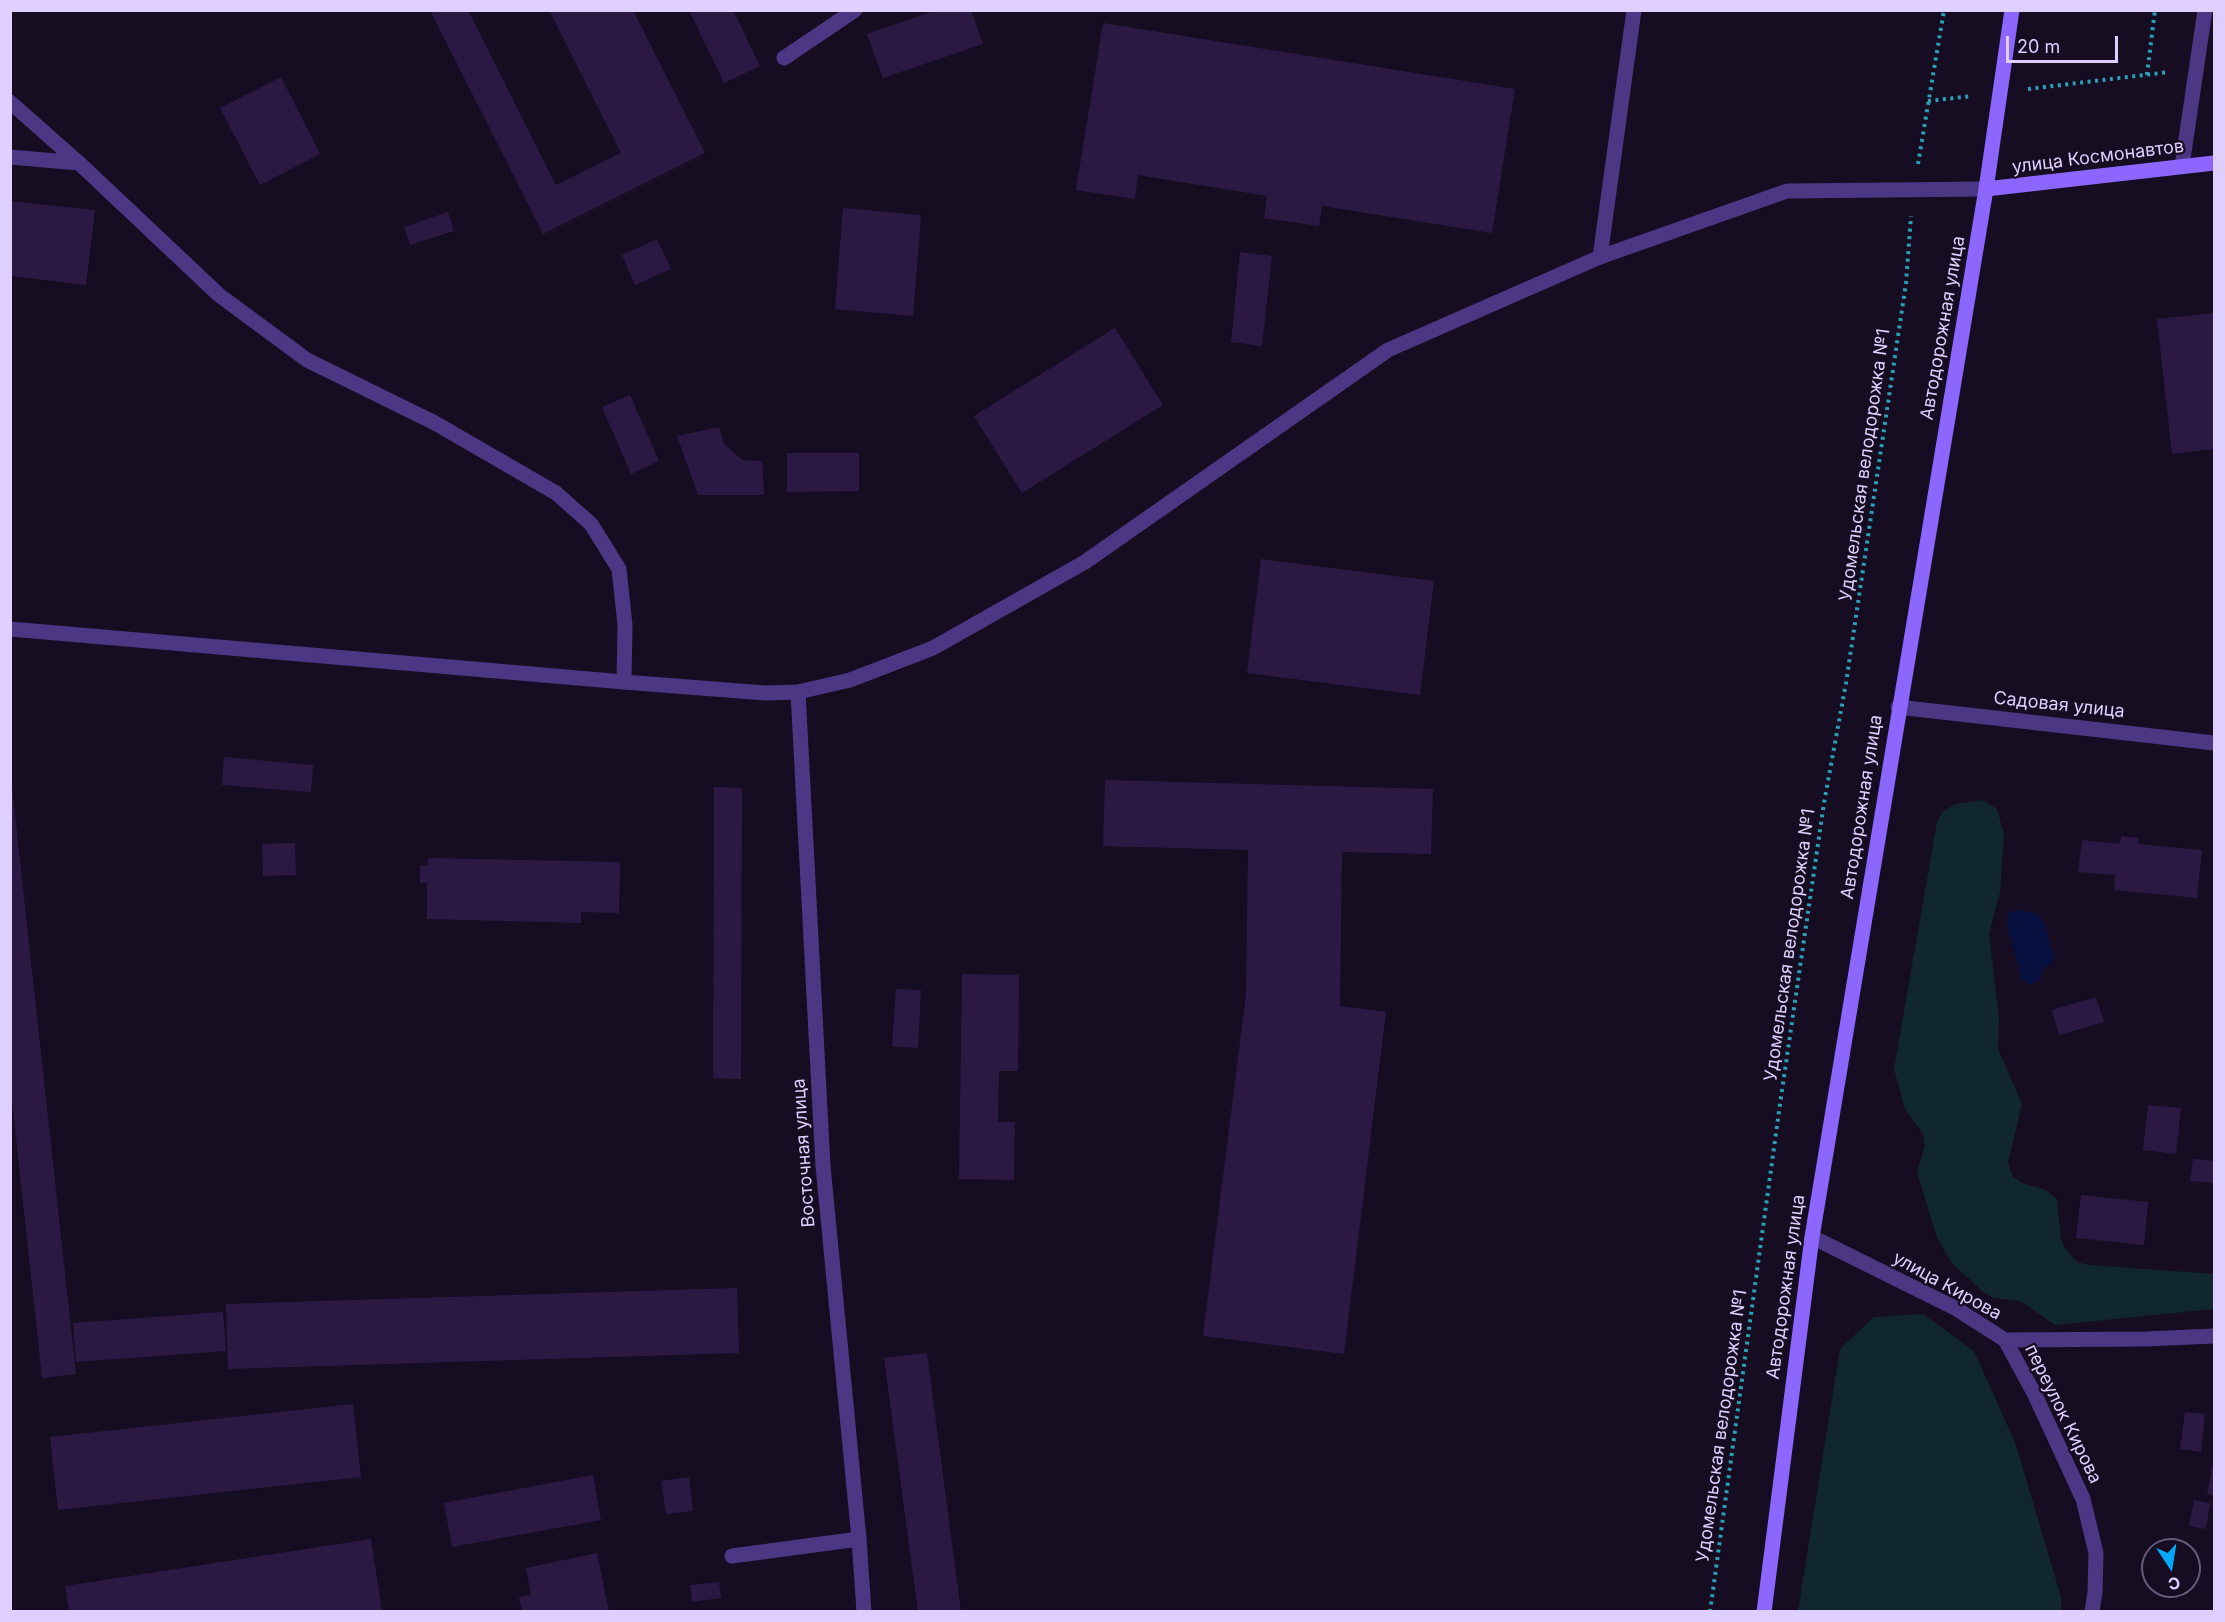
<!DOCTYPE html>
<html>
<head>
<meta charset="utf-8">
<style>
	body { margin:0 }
	#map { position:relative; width:2225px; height:1622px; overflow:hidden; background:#160d23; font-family:Inter,sans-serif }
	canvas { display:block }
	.frame { position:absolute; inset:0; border:12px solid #dfcfff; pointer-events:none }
	.north { position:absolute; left:2141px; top:1538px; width:60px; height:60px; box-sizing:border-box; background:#160d23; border:2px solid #665b7b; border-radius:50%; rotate:168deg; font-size:16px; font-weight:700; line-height:24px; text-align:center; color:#dfcfff }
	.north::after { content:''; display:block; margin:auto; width:21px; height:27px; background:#00a9fa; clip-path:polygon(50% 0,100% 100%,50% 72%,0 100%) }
	.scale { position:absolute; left:2006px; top:36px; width:112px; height:27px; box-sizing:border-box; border:3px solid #dfcfff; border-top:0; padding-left:8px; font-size:18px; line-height:21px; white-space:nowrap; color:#dfcfff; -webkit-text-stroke:4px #160d23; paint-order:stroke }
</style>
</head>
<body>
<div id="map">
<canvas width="2225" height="1622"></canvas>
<div class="frame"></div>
<div class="north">С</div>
<div class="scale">20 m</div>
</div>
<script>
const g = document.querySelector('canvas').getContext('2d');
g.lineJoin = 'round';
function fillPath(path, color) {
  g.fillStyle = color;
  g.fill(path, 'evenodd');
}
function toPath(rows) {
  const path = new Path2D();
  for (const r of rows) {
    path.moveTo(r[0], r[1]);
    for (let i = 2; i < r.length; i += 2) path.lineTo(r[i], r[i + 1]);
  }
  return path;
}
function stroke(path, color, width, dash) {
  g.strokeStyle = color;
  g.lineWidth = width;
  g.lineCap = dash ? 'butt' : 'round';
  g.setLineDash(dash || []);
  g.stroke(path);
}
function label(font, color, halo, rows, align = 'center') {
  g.font = font + ' Inter,sans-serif';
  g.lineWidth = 4.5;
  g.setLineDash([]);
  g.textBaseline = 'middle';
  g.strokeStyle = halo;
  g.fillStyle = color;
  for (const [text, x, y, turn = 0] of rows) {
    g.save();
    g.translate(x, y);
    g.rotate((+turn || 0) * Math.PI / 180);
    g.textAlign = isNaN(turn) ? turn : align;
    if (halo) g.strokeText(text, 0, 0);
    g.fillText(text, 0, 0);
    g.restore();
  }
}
const green = toPath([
	[1983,800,1997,809,2004,834,2000,892,1989,934,1999,1018,1998,1049,2022,1104,2008,1162,2012,1176,2024,1184,2044,1189,2057,1199,2061,1239,2066,1250,2077,1262,2089,1265,2214,1274,2214,1309,2055,1325,2021,1301,1993,1298,1982,1291,1952,1263,1937,1238,1917,1172,1925,1146,1923,1134,1905,1109,1894,1069,1937,822,1943,811,1956,804],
	[1923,1314,1974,1351,2016,1445,2061,1597,2061,1611,1798,1611,1840,1349,1874,1317]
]);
const water = toPath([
	[2019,910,2035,913,2044,921,2055,961,2042,970,2040,979,2031,985,2022,980,2006,922,2009,913]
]);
const building = toPath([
	[430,10,468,10,556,185,621,153,549,10,633,10,705,153,543,234],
	[689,10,733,10,760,66,724,83],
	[936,10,971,10,983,44,883,78,867,34],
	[1103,23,1515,89,1492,233,1322,206,1319,226,1264,218,1267,196,1138,175,1135,199,1076,190],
	[281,77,320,154,260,185,220,108],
	[10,201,95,210,86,285,10,276],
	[843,208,921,215,913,316,835,309],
	[448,212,454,231,410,245,404,227],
	[657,239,671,269,635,285,622,255],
	[1240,252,1272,256,1262,346,1231,342],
	[2214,313,2214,449,2172,454,2157,319],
	[1115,328,1163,405,1022,493,974,416],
	[630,395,659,461,631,474,602,407],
	[719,427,724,444,742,460,762,461,764,495,698,495,677,436],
	[787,453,859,453,859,491,787,492],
	[1261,559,1434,581,1420,695,1247,673],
	[224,757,313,765,311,792,222,785],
	[10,769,76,1374,42,1378,10,1082],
	[1105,780,1433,789,1431,854,1342,852,1340,1006,1386,1012,1344,1354,1203,1336,1246,994,1248,850,1103,846],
	[714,787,742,788,741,1079,713,1078],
	[2121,836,2139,838,2138,844,2202,850,2197,898,2114,890,2115,875,2078,872,2082,840,2120,844],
	[295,843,296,875,263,876,262,844],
	[428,858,620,862,619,913,581,912,581,923,427,919,427,883,420,883,420,866,428,866],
	[962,974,1019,975,1018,1071,999,1071,998,1122,1015,1122,1014,1180,959,1179],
	[896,989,921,990,918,1048,892,1046],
	[2096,997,2104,1022,2059,1035,2052,1010],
	[2148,1105,2181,1108,2176,1154,2143,1150],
	[2193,1159,2214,1161,2214,1183,2190,1181],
	[2081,1195,2148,1202,2144,1245,2076,1238],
	[737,1288,739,1353,228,1369,226,1304],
	[223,1312,226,1351,76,1362,73,1323],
	[927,1353,961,1612,918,1612,884,1358],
	[353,1404,361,1477,58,1510,50,1437],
	[2185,1412,2205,1414,2201,1452,2180,1449],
	[2213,1464,2214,1464,2214,1496,2207,1494],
	[593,1475,601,1520,452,1547,444,1503],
	[689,1477,693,1511,666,1514,661,1481],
	[2194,1500,2210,1503,2206,1529,2189,1526],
	[371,1539,382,1612,69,1612,65,1586],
	[597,1553,609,1612,522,1612,519,1597,531,1595,526,1568],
	[719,1582,721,1598,692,1602,690,1585]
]);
const path = toPath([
	[2147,75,2155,10],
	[2028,89,2169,72],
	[1928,101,1972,96],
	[1918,164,1944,10],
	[1710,1612,1780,1104,1824,803,1846,683,1906,283,1911,216]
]);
const service = toPath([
	[784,58,855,10],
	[10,102,79,163],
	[10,157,79,163,219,295,307,360,435,423,556,493,591,524,619,569,625,625,624,682],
	[1600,257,1634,10],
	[732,1556,859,1539]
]);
const minor = toPath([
	[2182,166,2205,10],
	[798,692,823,1166,859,1539,864,1612],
	[1898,707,2214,743],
	[1812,1237,1955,1308,2005,1340,2146,1339,2214,1336],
	[2005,1340,2035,1395,2083,1499,2096,1553,2095,1592,2092,1612]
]);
const tertiary = toPath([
	[10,629,624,682,765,693,798,692,850,680,933,648,1085,562,1388,350,1600,257,1787,191,1986,189]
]);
const secondary = toPath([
	[1986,189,2214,163],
	[1764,1612,1812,1237,1986,189,2012,10]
]);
const streetNames = [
	["улица Космонавтов",2098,157,-7],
	["Автодорожная улица",1943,328,-80],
	["Удомельская велодорожка №1",1865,465,-82],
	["Садовая улица",2059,705,6],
	["Автодорожная улица",1862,807,-81],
	["Удомельская велодорожка №1",1790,945,-82],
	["Восточная улица",804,1153,-94],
	["улица Кирова",1947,1286,29],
	["Автодорожная улица",1786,1287,-82],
	["переулок Кирова",2063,1414,64],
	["Удомельская велодорожка №1",1722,1426,-82]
];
fillPath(green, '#10272d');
fillPath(water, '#081040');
fillPath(building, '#2b1944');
stroke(path, '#2ba0b6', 4, [3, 4.5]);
stroke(service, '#4b3783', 15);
stroke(minor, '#4b3783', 15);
stroke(tertiary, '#4b3783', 15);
stroke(secondary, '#8c66ff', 15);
label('18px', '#dfcfff', '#160d23', streetNames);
</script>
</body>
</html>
